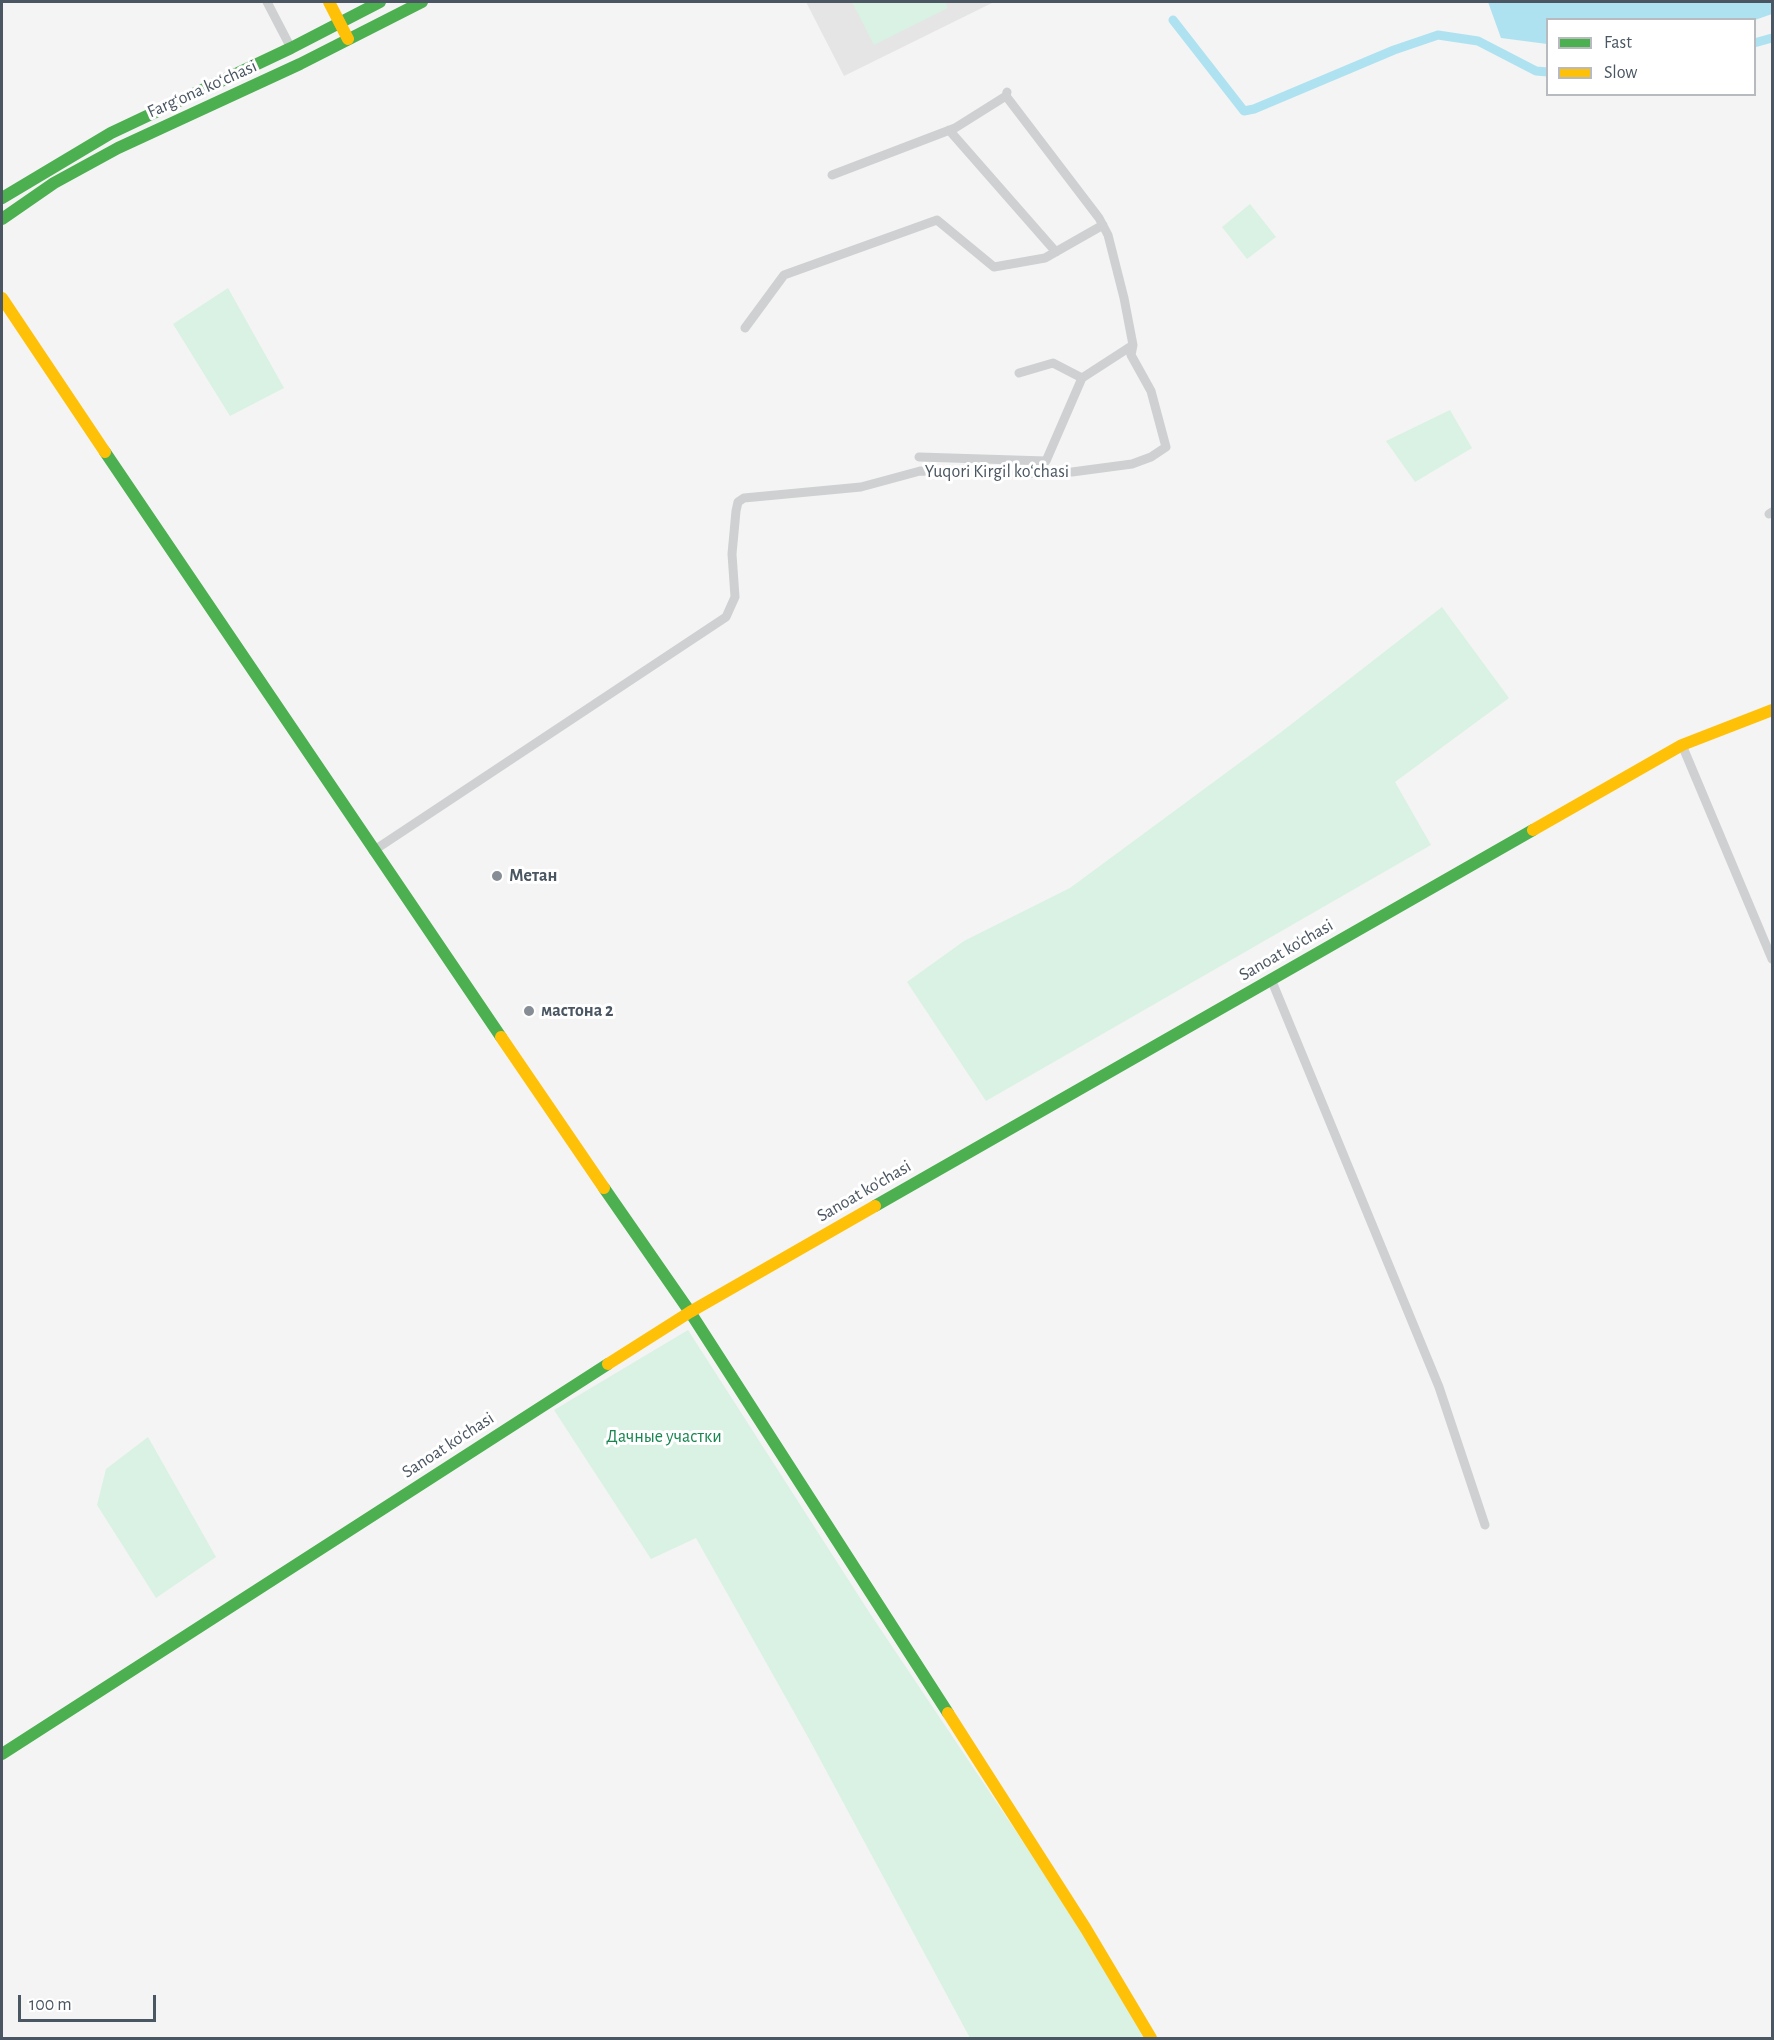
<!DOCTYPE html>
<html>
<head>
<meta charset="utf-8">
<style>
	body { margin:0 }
	#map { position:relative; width:1774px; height:2040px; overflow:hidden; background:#f4f4f4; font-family:"Alegreya Sans",sans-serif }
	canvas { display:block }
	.frame { position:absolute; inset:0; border:3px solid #4a5661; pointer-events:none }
	.legend { position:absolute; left:1546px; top:18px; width:210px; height:78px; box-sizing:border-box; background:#fff; border:2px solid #b7bbc0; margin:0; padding:8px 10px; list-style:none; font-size:18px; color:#4a5661 }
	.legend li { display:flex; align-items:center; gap:12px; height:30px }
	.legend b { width:30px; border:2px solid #b7bbc0 }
	.scale { position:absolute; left:18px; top:1995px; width:138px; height:27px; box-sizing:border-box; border:3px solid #4a5661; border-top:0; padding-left:8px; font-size:18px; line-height:21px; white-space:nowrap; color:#4a5661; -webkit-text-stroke:4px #fff; paint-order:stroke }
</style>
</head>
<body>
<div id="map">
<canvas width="1774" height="2040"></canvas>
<div class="frame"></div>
<ul class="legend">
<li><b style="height:8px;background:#4caf50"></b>Fast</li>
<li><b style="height:8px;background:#ffc107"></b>Slow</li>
</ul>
<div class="scale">100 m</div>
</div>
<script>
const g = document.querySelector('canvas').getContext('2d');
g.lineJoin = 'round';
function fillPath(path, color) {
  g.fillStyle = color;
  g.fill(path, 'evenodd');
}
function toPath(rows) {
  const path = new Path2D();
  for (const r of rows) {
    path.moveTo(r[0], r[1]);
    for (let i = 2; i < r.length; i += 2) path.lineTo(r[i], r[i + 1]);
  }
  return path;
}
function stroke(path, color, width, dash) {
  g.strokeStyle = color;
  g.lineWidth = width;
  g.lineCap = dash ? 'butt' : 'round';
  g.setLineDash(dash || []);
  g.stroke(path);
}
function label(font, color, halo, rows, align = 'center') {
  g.font = font + ' "Alegreya Sans",sans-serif';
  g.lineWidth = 6;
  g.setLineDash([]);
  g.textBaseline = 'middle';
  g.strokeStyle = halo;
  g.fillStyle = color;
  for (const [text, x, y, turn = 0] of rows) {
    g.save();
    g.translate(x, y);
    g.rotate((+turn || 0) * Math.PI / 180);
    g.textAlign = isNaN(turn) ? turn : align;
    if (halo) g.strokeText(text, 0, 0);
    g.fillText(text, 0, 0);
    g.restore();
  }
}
const education = toPath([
	[806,2,994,2,844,76]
]);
const green = toPath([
	[852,2,945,2,948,8,874,45],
	[1250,204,1276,237,1247,259,1222,227],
	[228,288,284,388,230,416,173,324],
	[1450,410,1472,448,1415,482,1386,441],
	[1442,607,1509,698,1395,782,1431,845,986,1101,907,982,964,941,1070,888,1280,733],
	[688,1330,871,1615,1137,2012,1152,2038,970,2038,808,1737,696,1538,651,1559,554,1410],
	[148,1437,216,1557,156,1598,97,1505,106,1469]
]);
const water = toPath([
	[1488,2,1772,2,1772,14,1755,20,1548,20,1547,44,1501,38]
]);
const canal = toPath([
	[1173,20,1244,111,1254,109,1394,50,1438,35,1478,41,1536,71,1548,72],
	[1754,43,1772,38]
]);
const street = toPath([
	[267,2,291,48],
	[949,130,1056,252],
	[832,175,955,128,1006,96],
	[745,328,784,275,937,220,994,267,1045,258,1103,225],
	[1019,373,1053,363,1082,378],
	[919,457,1046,461,1082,378,1133,345],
	[1769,514,1772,512],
	[1682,745,1772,959],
	[373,851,726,617,735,597,732,554,736,511,738,502,744,498,861,487,920,471,1018,474,1072,472,1132,464,1151,457,1166,447,1151,391,1131,355,1133,345,1124,298,1108,235,1099,218,1006,96,1007,92],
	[1271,979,1439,1387,1485,1525]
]);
const fast = toPath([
	[2,198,111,133,291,48,380,2],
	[2,219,54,183,118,148,300,64,422,2],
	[105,452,501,1037],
	[604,1188,690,1312,948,1713],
	[875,1206,1533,830],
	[2,1754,608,1364]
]);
const slow = toPath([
	[329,2,348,39],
	[2,298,105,452],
	[1533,830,1682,745,1772,710],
	[501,1037,604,1188],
	[608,1364,690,1312,875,1206],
	[948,1713,1086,1929,1151,2038]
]);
const markers = [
	[497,876,6,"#868d94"],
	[529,1011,6,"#868d94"]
];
const streetNames = [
	["Fargʻona koʻchasi",202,89,-24],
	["Yuqori Kirgil koʻchasi",997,472],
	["Sanoat ko'chasi",1286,950,-30],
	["Sanoat ko'chasi",864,1191,-30],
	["Sanoat ko'chasi",448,1445,-33]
];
const poiNames = [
	["Метан",509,876],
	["мастона 2",541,1011]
];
const parkNames = [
	["Дачные участки",664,1437]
];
fillPath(education, '#e6e5e6');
fillPath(green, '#d9f2e3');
fillPath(water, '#aee2f0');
stroke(canal, '#aee2f0', 9);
stroke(street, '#ced0d2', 9);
stroke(fast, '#4caf50', 12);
stroke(slow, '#ffc107', 12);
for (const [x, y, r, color] of markers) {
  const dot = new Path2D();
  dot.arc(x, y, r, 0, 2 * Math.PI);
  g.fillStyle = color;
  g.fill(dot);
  stroke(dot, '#fff', 2);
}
label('18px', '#4a5661', '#fff', streetNames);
label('bold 18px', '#4a5661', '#fff', poiNames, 'left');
label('18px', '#17864f', '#fff', parkNames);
</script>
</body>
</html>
